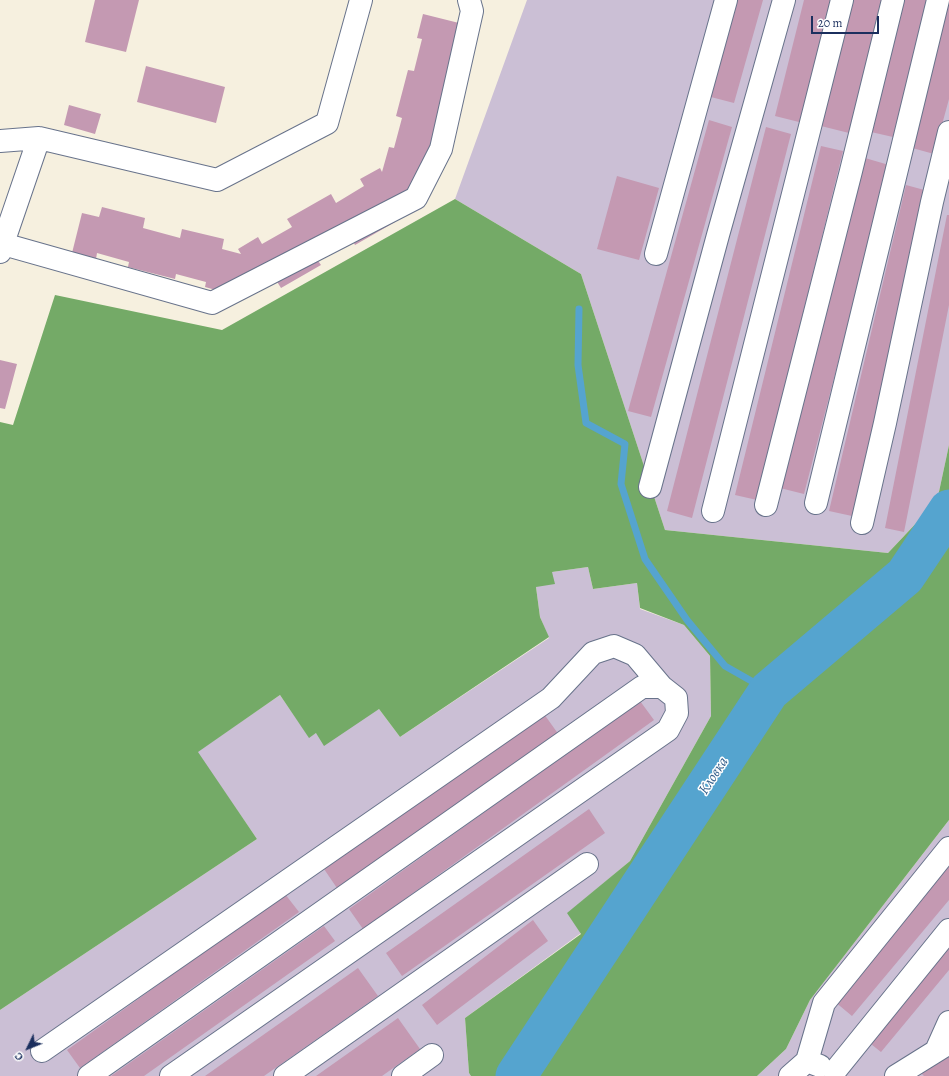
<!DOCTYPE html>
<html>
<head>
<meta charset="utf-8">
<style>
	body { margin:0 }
	#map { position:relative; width:949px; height:1076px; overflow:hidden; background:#f6f0df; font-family:Alegreya,serif }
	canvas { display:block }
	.north { position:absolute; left:8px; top:1028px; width:40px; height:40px; -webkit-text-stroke:3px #fff; paint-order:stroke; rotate:227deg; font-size:11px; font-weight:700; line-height:16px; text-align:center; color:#1b2f5e }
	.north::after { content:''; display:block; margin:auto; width:14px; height:18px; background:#1b2f5e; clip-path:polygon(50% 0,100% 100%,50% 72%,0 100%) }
	.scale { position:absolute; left:811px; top:16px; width:68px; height:18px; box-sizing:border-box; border:2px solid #1b2f5e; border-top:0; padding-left:5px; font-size:12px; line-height:14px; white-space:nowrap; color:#1b2f5e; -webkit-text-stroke:3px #fff; paint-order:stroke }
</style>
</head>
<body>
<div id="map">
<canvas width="949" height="1076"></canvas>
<div class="north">С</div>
<div class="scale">20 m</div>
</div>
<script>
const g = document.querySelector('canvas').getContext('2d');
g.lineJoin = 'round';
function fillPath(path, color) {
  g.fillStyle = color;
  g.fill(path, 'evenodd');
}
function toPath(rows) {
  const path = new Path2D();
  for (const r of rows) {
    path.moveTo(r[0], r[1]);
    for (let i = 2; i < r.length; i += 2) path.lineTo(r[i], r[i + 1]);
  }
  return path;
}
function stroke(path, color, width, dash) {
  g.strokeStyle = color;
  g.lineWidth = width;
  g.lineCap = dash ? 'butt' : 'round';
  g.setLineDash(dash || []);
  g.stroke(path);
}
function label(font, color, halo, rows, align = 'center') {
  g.font = font + ' Alegreya,serif';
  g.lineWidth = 3;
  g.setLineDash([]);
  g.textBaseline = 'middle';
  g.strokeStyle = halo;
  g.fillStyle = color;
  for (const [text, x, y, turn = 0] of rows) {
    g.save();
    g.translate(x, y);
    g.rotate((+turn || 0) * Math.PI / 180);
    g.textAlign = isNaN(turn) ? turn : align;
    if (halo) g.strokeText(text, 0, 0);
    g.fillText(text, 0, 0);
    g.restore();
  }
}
const industrial = toPath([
	[527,0,949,0,949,445,937,501,888,553,665,530,581,274,455,199],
	[588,567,593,589,637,583,640,609,684,625,710,656,711,716,630,861,568,913,581,933,465,1018,469,1073,471,1076,0,1076,0,1010,257,839,197,752,280,695,309,737,316,733,379,709,400,737,549,638,540,617,536,587,552,572],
	[949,820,949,1076,757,1076,786,1049,810,1000]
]);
const forest = toPath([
	[455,199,581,274,665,530,888,553,937,501,949,445,949,820,810,1000,786,1049,757,1076,471,1076,469,1073,465,1018,581,934,567,913,630,861,711,716,710,656,684,625,640,608,637,583,593,589,588,567,552,572,555,584,536,587,540,617,549,637,400,737,379,709,324,746,316,733,309,738,280,695,198,752,257,839,0,1010,0,422,13,425,55,295,222,330]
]);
const stream = toPath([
	[579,309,578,365,586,423,625,444,621,484,645,559,687,620,725,666,769,691]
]);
const river = toPath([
	[516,1076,769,691,905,576,949,510]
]);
const building = toPath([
	[95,0,139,0,126,52,85,42],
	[734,0,763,0,734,103,707,96],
	[804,0,833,0,803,123,775,116],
	[853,0,883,0,849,133,821,126],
	[904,0,927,0,893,137,871,132],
	[946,0,949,0,949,99,934,154,905,146],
	[423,14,463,24,437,166,391,215,395,222,355,245,351,237,316,258,321,265,281,288,276,280,230,294,205,287,206,282,176,274,175,279,128,267,129,262,97,253,96,259,72,253,82,213,99,217,102,207,145,218,143,228,180,238,182,229,224,239,222,249,241,254,238,249,258,237,262,244,292,227,287,219,331,194,336,203,364,186,360,179,380,168,382,172,389,147,394,148,402,118,396,116,408,70,414,71,422,39,417,38],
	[146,66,225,87,216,123,137,102],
	[69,105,101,114,95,134,64,125],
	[709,120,732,127,651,417,628,411],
	[766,127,791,134,692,518,667,511],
	[821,146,843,151,757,500,735,495],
	[865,158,889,165,804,494,780,488],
	[617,176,659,188,639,260,597,249],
	[906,185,928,191,852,516,829,511],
	[947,215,949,215,949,305,904,532,885,528],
	[0,360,17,364,5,409,0,408],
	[640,701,654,720,363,929,349,909],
	[544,714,559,735,339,891,324,869],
	[589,809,605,833,402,976,386,953],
	[949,864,949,900,852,1016,834,1001],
	[285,894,299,912,80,1068,67,1050],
	[533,920,548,941,437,1025,422,1005],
	[324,926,335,941,144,1076,111,1076],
	[949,939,949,970,881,1052,866,1040],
	[358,968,378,996,264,1076,205,1076],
	[398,1018,420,1049,382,1076,316,1076],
	[949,1053,949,1076,924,1076,921,1073]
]);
const minor = toPath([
	[0,141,39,138],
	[3,244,212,303,416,198,441,149,472,11,469,0],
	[0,252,39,138,217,180,327,123,361,0],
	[656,254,726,0],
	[650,487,718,235,784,0],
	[816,503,938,0],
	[766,505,851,171,893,0],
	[713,511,842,0],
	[862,523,885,423,932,202,949,132],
	[42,1051,551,698,593,653,614,646,635,655,662,687],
	[936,1051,949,1022],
	[807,1061,824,1003,949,848],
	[835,1071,949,930],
	[89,1076,642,687,662,687,676,698,677,713,668,730,171,1076],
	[285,1076,587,864],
	[403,1076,432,1055],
	[790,1076,807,1061,820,1066],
	[896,1076,949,1043]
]);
const waterNames = [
	["Кловка",714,776,-57]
];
fillPath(industrial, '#cbbfd5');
fillPath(forest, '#74aa67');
stroke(stream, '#55a4cf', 7);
stroke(river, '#55a4cf', 41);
fillPath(building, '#c499b2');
stroke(minor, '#68738b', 24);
stroke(minor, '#fff', 22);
label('italic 15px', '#325e8b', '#fff', waterNames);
</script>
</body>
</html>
